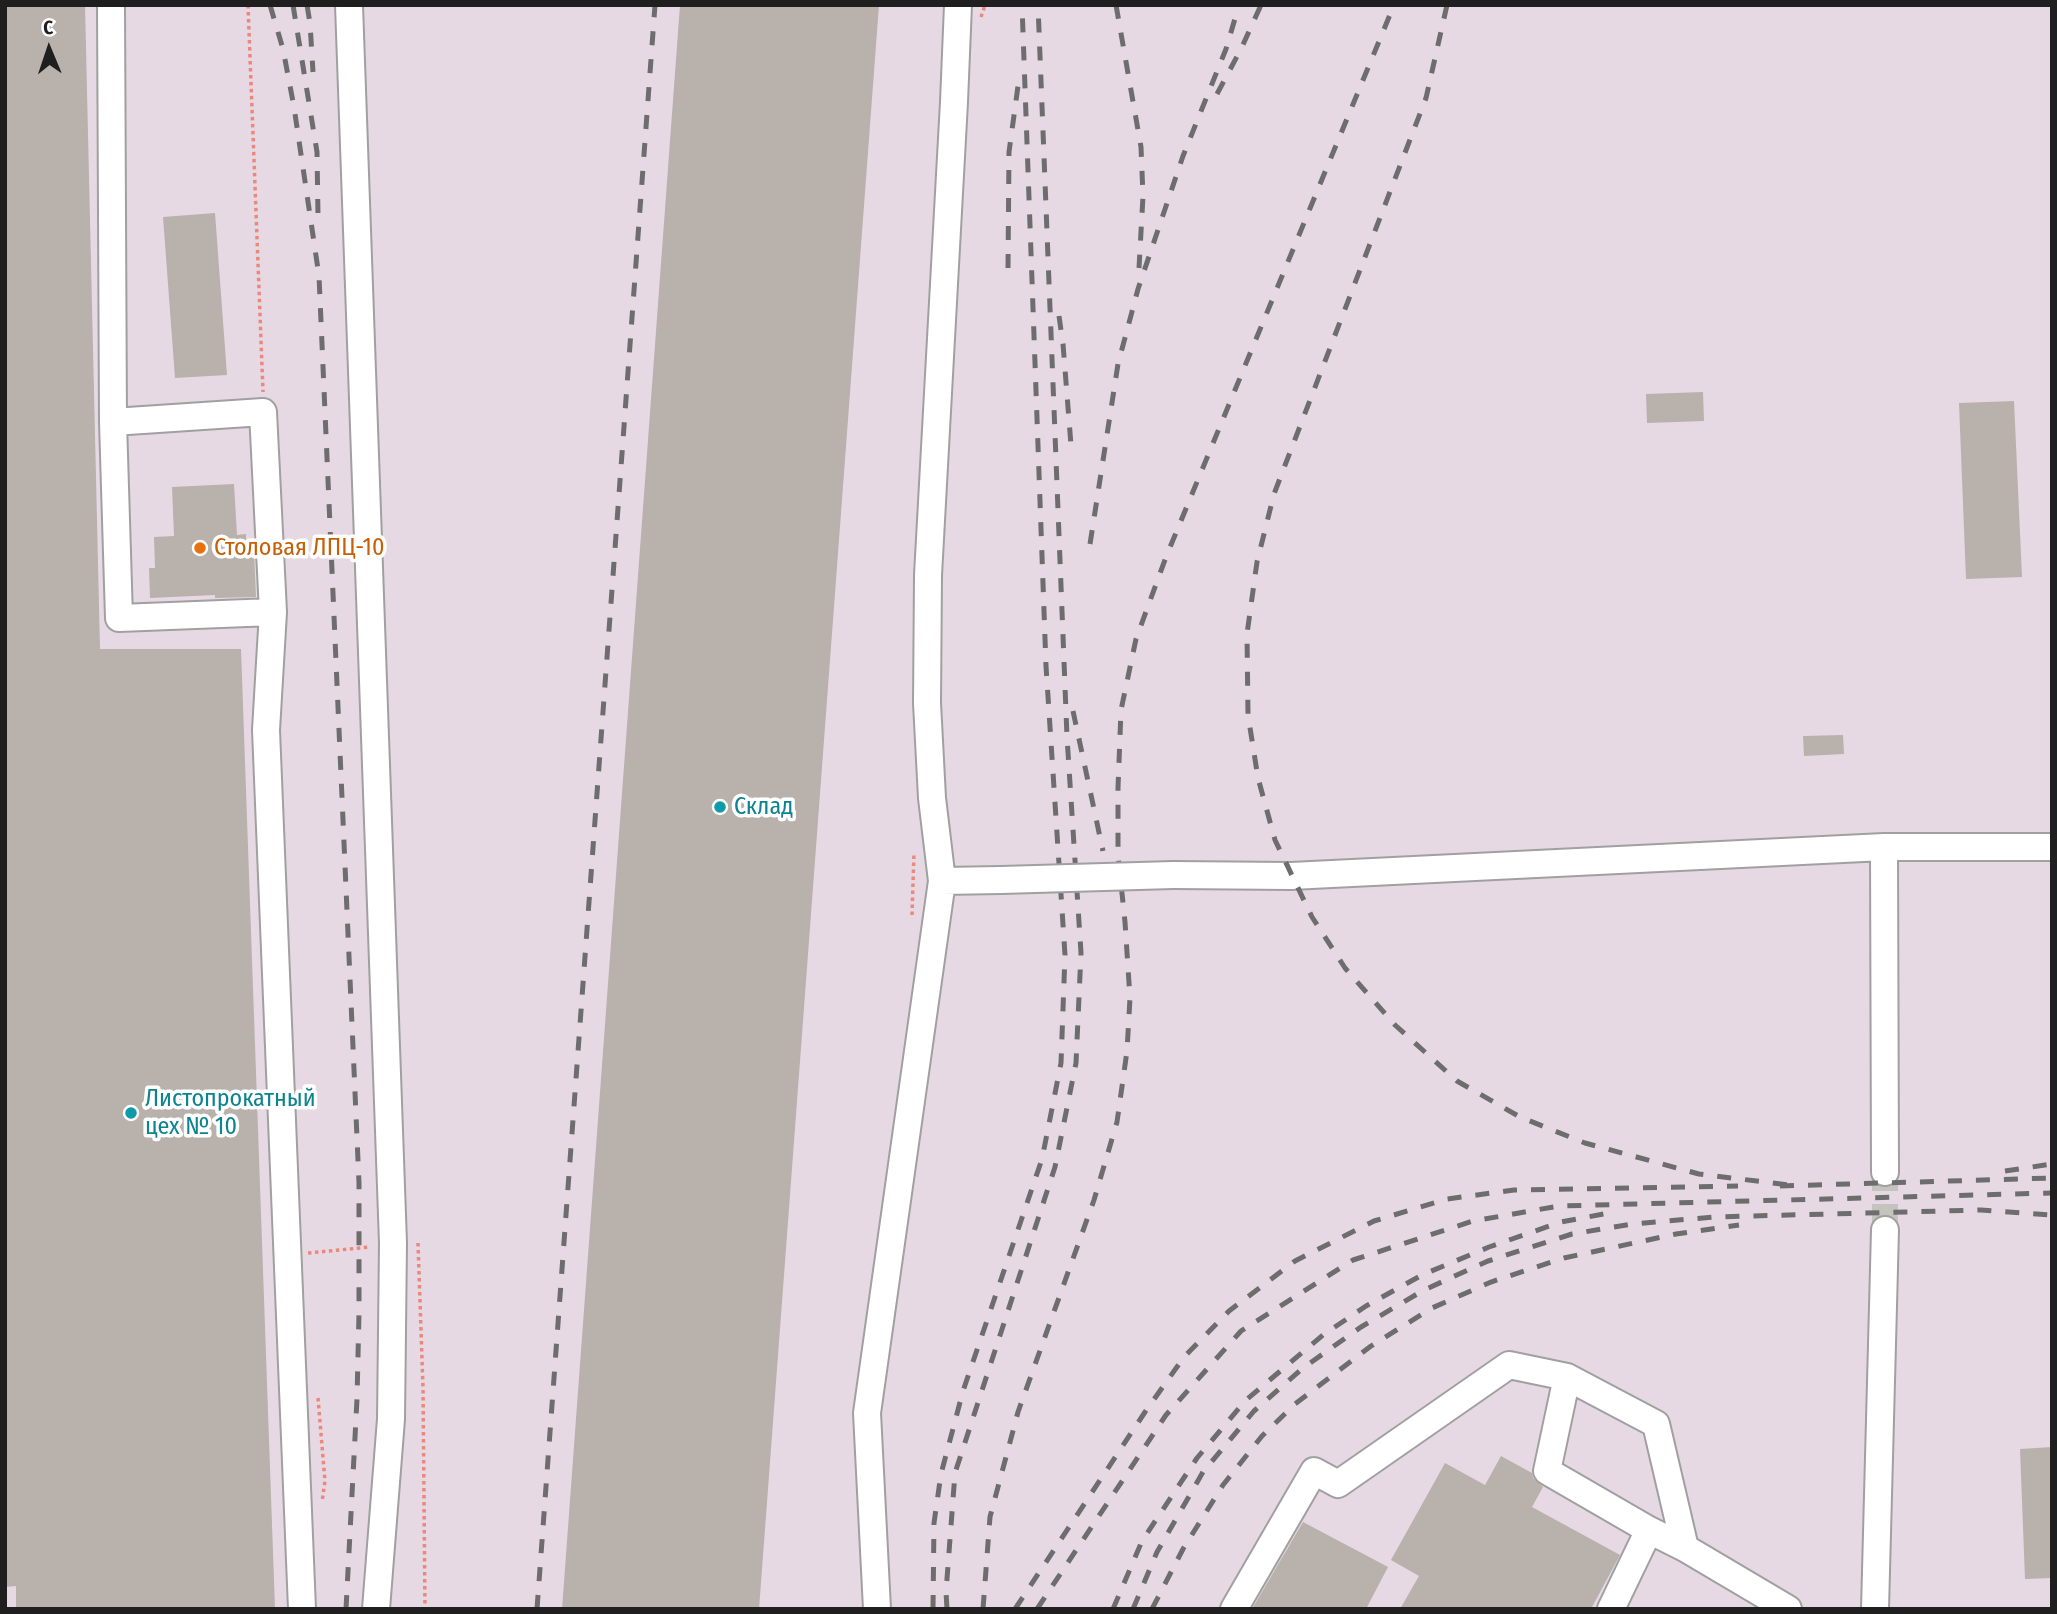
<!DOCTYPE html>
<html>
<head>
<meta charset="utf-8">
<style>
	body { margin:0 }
	#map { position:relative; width:2057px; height:1614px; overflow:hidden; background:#efece6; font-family:"Fira Sans Condensed",sans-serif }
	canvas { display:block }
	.frame { position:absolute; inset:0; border:7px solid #1f1f1f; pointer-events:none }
	.north { position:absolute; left:14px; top:14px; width:70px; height:70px; -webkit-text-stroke:5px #fff; paint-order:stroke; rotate:358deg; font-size:19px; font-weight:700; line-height:28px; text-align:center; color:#1f1f1f }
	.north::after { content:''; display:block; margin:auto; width:24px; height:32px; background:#1f1f1f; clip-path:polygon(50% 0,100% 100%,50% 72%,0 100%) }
</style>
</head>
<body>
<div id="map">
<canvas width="2057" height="1614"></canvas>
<div class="frame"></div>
<div class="north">С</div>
</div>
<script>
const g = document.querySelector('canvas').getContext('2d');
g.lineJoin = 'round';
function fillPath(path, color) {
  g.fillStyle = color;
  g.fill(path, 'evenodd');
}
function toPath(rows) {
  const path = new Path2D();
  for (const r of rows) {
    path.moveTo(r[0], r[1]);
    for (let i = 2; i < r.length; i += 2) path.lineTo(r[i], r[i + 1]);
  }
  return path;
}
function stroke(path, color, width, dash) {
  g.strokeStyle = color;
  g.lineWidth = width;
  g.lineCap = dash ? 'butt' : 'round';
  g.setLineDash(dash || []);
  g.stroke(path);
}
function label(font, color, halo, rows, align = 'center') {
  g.font = font + ' "Fira Sans Condensed",sans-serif';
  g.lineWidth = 7;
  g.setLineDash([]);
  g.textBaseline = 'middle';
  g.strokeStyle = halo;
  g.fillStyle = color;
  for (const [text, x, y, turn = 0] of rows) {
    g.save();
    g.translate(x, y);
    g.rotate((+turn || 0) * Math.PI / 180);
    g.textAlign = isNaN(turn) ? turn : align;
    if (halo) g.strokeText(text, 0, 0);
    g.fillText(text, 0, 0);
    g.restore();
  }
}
const industrial = toPath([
	[5,5,2052,5,2052,1609,5,1609]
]);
const building = toPath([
	[5,5,85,5,100,649,241,649,275,1609,16,1609,16,1586,5,1587],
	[680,5,879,5,759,1609,562,1609],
	[215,213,227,375,175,378,163,217],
	[1703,392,1704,421,1647,423,1646,394],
	[2014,401,2022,577,1966,579,1959,403],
	[234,484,237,535,246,534,246,552,254,551,256,597,215,598,215,595,150,598,149,568,155,568,154,537,174,536,172,487],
	[1843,735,1844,754,1804,756,1803,736],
	[2052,1447,2052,1578,2025,1579,2020,1449],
	[1501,1456,1532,1473,1533,1478,1543,1487,1532,1507,1620,1555,1591,1609,1400,1609,1419,1576,1391,1560,1445,1463,1485,1485],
	[1303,1522,1388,1567,1366,1609,1252,1609]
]);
const minorTunnel = toPath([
	[1885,1230,1885,1172]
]);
const path = toPath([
	[248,5,263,392],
	[981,17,985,5],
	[912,915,914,853],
	[418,1243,423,1388,425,1609],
	[308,1253,370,1247],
	[318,1398,325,1481,322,1502]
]);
const minor = toPath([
	[111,5,113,422,263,412,273,612,266,730,302,1609],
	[349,5,393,1243,391,1419,376,1609],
	[113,422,119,618,273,612],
	[1884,847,1885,1172],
	[1173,875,1291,876,1884,847,2052,847],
	[942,881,1001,880],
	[1567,1377,1547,1471,1649,1530,1685,1548,1788,1609],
	[877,1609,867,1413,942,881,932,798,927,703,928,575,954,102,958,5],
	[1234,1609,1314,1471,1338,1484,1509,1365,1567,1377,1656,1424,1685,1548],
	[1611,1609,1649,1530],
	[1875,1609,1885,1230]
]);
const rail = toPath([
	[270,5,283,49,294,107,319,276,359,1183,359,1313,357,1399,346,1609],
	[293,5,317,152,318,216],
	[307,5,310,23,313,72],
	[1116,5,1141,147,1143,196,1139,268],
	[1447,5,1426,98,1274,494,1257,562,1247,634,1248,715,1258,778,1275,840,1312,917,1345,968,1395,1025,1457,1081,1520,1117,1585,1143,1699,1174,1789,1185],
	[1217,94,1241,49,1261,5],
	[1008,268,1009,152,1018,86],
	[1059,316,1063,344,1071,445],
	[1090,544,1118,364,1138,289,1183,156,1226,49,1239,5],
	[1073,711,1103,851],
	[2005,1171,2052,1164],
	[1780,1186,2052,1178],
	[537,1609,655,5],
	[933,1609,934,1523,941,1474,963,1391,1042,1159,1061,1063,1065,955,1046,666,1022,5],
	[947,1609,946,1592,955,1473,1055,1167,1076,1063,1081,953,1067,737,1038,5],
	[983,1609,990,1517,1018,1412,1094,1200,1117,1122,1127,1051,1130,998,1125,922,1118,855,1118,788,1121,710,1136,639,1166,557,1394,5],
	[1015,1609,1145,1412,1184,1357,1229,1311,1295,1261,1374,1221,1447,1199,1514,1190,1738,1186],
	[1037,1609,1166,1415,1241,1331,1353,1260,1473,1221,1559,1206,2052,1193],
	[1113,1609,1142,1541,1197,1458,1246,1400,1323,1335,1366,1306,1422,1275,1489,1247,1561,1222,1614,1212],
	[1133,1609,1157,1552,1203,1472,1254,1411,1303,1368,1361,1327,1424,1290,1488,1261,1572,1234,1632,1224,1714,1217,1981,1210,2052,1215],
	[1152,1609,1183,1549,1223,1485,1262,1436,1295,1404,1371,1346,1432,1308,1491,1282,1564,1258,1676,1234,1739,1225]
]);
const minorBridge = toPath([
	[1001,880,1173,875]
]);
const markers = [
	[200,548,7,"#e8710a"],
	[720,807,7,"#0f9aa8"],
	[131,1113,7,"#0f9aa8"]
];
const foodNames = [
	["Столовая ЛПЦ-10",214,548]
];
const cultureNames = [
	["Склад",734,807],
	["Листопрокатный",145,1099],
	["цех № 10",145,1127]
];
fillPath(industrial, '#e7d9e4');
fillPath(building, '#b8b1ac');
stroke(minorTunnel, '#c5c3be', 26, [26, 13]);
stroke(minor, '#a0a0a0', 30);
stroke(path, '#ea887c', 3.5, [3.5, 3.5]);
stroke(minor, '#fff', 26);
stroke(rail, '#6d6d6d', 5, [14, 14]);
stroke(minorBridge, '#a0a0a0', 30, []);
stroke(minorBridge, '#fff', 26);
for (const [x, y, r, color] of markers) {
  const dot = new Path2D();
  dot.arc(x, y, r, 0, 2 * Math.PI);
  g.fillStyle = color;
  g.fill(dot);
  stroke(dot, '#fff', 2.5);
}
label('24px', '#c56008', '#fff', foodNames, 'left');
label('24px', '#0d838f', '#fff', cultureNames, 'left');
</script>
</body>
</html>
